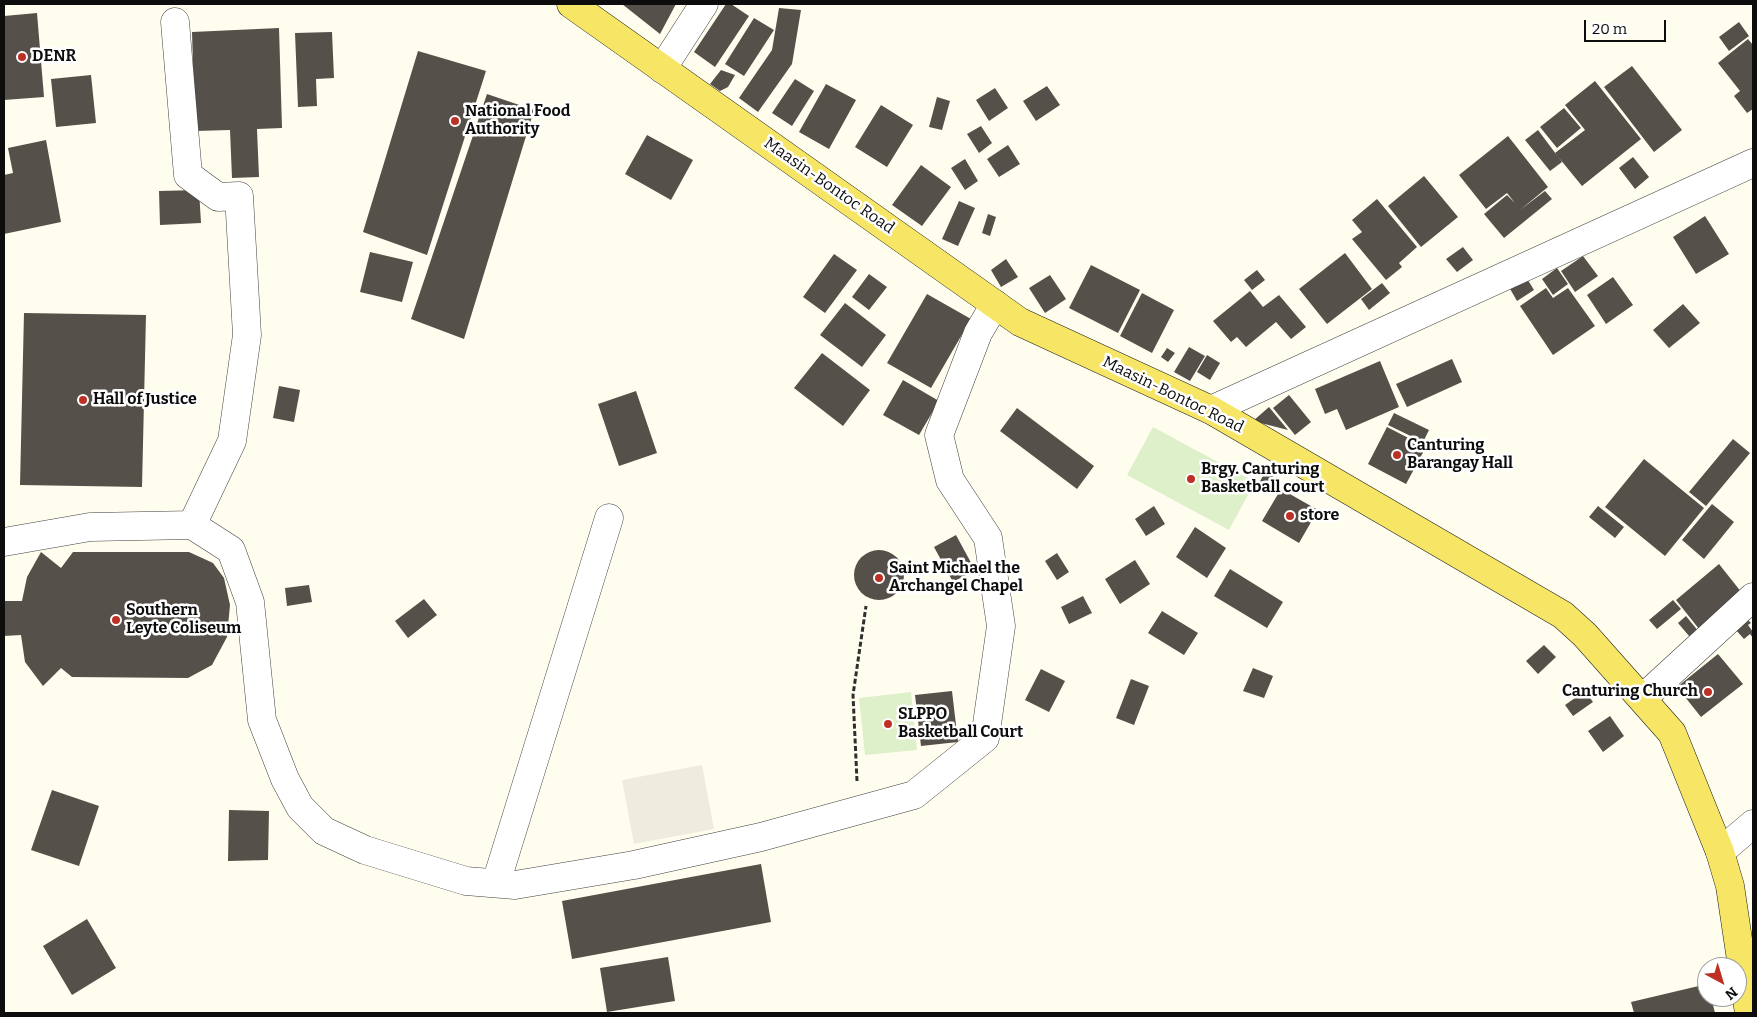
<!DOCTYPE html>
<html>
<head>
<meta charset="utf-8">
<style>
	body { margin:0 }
	#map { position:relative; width:1757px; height:1017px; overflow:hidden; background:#fffdee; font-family:Bitter,serif }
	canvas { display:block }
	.frame { position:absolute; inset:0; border:5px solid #0d0d0d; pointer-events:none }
	.north { position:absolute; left:1697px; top:957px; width:50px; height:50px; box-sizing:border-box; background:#fff; border:1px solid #9e9e9e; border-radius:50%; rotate:141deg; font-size:14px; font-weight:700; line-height:20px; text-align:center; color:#0d0d0d }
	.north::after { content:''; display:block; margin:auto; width:18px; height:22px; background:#bc3026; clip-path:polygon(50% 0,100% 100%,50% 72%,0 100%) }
	.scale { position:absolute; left:1584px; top:20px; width:82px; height:22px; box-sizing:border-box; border:2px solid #0d0d0d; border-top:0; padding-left:6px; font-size:15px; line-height:18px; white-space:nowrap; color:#0d0d0d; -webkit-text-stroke:4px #fff; paint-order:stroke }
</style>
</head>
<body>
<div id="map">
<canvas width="1757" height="1017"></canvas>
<div class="frame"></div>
<div class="north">N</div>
<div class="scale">20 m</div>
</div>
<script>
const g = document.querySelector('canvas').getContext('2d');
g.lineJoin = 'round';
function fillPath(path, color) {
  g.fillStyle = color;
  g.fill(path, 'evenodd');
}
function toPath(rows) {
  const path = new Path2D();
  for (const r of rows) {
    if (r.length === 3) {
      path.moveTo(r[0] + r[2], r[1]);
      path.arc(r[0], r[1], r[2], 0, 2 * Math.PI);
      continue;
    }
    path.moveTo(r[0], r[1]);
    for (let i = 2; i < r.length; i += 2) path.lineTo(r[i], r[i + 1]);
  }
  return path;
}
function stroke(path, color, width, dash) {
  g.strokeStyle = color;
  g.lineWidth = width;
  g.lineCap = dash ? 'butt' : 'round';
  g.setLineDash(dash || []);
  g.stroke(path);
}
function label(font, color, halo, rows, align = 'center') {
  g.font = font + ' Bitter,serif';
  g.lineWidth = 5;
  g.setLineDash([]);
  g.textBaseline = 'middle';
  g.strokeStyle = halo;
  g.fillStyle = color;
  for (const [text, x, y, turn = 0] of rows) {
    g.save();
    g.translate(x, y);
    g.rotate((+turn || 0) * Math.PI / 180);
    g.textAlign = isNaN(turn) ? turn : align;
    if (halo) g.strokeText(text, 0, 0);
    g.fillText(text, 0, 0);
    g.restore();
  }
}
const pitch = toPath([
	[1153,427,1255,482,1229,530,1127,475],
	[911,692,917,750,865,755,859,698]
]);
const plaza = toPath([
	[702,765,714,829,634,844,622,780]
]);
const building = toPath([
	[622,4,676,4,660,34],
	[726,4,731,4,749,16,715,67,694,52],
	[779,8,801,10,792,64,758,112,739,98,772,50],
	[37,13,44,97,4,100,4,16],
	[754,18,774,30,744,76,725,64],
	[1739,22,1749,36,1729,51,1719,37],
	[279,28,282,128,257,129,259,177,232,178,230,130,195,131,192,32],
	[332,32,334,78,316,79,317,106,298,107,295,33],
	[1748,39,1753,45,1753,109,1747,113,1734,96,1740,91,1718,63],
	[418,51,486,71,427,255,363,232],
	[1632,66,1682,130,1654,152,1604,87],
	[721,70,735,75,728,87,720,91,710,84],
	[91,75,96,123,56,127,51,79],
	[795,79,814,91,792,126,772,113],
	[1595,81,1641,139,1582,186,1555,153,1585,130,1565,105],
	[826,84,856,100,829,149,799,132],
	[1047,86,1060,105,1036,121,1023,101],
	[995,88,1008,108,989,121,976,100],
	[487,94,534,110,464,339,411,319],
	[937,97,950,101,942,130,929,127],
	[881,105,913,125,887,167,855,147],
	[1564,108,1581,128,1557,148,1540,127],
	[981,126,992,143,979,153,967,134],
	[1538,130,1562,162,1550,171,1525,140],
	[647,135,693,160,671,200,625,174],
	[1508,136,1548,187,1520,210,1545,191,1552,199,1504,238,1484,214,1507,195,1515,203,1507,193,1486,209,1459,175],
	[46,140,61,222,4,234,4,175,13,173,8,148],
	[1008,145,1020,164,999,177,987,159],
	[1633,157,1649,177,1635,189,1619,168],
	[965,159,978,181,965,190,951,168],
	[921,165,951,187,922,226,892,205],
	[1424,176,1458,217,1421,247,1388,206],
	[199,190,201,223,160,225,159,191],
	[1377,199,1417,247,1399,263,1402,267,1386,280,1352,239,1362,232,1352,220],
	[959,201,975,208,958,246,942,239],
	[988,214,996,217,990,236,982,233],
	[1705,216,1729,254,1696,274,1673,237],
	[1463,247,1473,260,1457,272,1446,259],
	[370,252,413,262,402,302,360,292],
	[1345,253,1372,289,1327,324,1299,289],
	[834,254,857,270,825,313,803,297],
	[1583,256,1598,276,1575,292,1561,271],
	[1006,259,1018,277,1001,287,991,270],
	[1091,265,1140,290,1118,333,1069,308],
	[1557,268,1568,284,1553,295,1542,279],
	[1257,270,1265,280,1252,290,1244,280],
	[869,274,887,287,869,310,852,297],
	[1050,275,1066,299,1045,313,1029,288],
	[1526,277,1534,290,1517,301,1509,287],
	[1613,277,1633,305,1606,324,1587,295],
	[1382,283,1390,293,1369,310,1361,299],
	[1546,288,1553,298,1568,288,1595,326,1553,355,1520,306],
	[1250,291,1263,307,1279,295,1306,327,1291,339,1276,322,1246,347,1237,337,1231,342,1213,321],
	[1142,293,1174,310,1152,353,1120,336],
	[927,294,971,319,931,388,887,363],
	[845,303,886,335,862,367,820,335],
	[1683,304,1700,323,1669,348,1653,330],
	[24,313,146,315,142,487,20,485],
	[1189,347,1205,356,1190,381,1174,372],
	[1167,348,1175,353,1168,362,1161,357],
	[822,353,870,390,843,426,794,388],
	[1207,355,1220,363,1210,380,1197,372],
	[1452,359,1462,382,1407,407,1396,384],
	[1380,361,1399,407,1346,430,1337,409,1325,414,1315,389],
	[903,380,939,401,919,435,883,415],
	[279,386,300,390,294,422,273,418],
	[636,391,657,453,619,466,598,404],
	[1289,395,1311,422,1295,435,1273,408],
	[1269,407,1288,430,1253,421],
	[1017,408,1094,466,1077,489,1000,431],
	[1394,413,1429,430,1423,442,1388,425],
	[1387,427,1426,447,1406,484,1368,464],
	[1733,439,1750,453,1706,506,1689,492],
	[1644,459,1704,508,1665,556,1605,507],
	[1265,472,1279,480,1271,494,1257,487],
	[1281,489,1318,510,1299,543,1262,521],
	[1712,504,1734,522,1704,559,1682,540],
	[1154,506,1165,524,1146,536,1135,519],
	[1598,506,1624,527,1615,538,1589,517],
	[1195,527,1226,548,1207,578,1176,557],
	[956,535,975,570,953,582,934,547],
	[879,575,25],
	[41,552,61,568,73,552,189,552,213,563,224,578,230,605,227,637,212,665,188,678,72,677,61,668,43,686,25,662,21,635,4,636,4,601,22,601,27,577],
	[1057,553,1069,572,1057,580,1045,561],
	[1135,560,1150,584,1120,604,1105,579],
	[1719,564,1746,598,1703,634,1676,600],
	[1230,569,1283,602,1267,628,1214,596],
	[309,585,312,602,287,606,285,588],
	[1083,596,1092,613,1069,624,1061,607],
	[424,599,437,615,408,638,395,621],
	[1673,600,1681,609,1657,629,1649,620],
	[1162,611,1198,633,1184,655,1148,633],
	[1686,616,1703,637,1695,643,1678,623],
	[1747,619,1751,623,1748,625,1753,632,1753,638,1750,634,1744,639,1735,629],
	[1544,645,1556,657,1538,674,1526,661],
	[1718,654,1743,684,1701,717,1677,687],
	[1253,668,1273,676,1264,698,1243,691],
	[1041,669,1065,681,1049,712,1025,700],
	[1131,679,1149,686,1134,725,1116,718],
	[952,691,958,742,921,746,915,695],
	[1585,691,1593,702,1573,716,1565,705],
	[1610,716,1624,736,1603,752,1588,731],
	[52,790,99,806,79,866,31,850],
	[229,810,269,811,268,860,228,861],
	[761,864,771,922,572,959,562,901],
	[87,919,116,968,72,995,43,946],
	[668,957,675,1001,607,1012,600,968],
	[1707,984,1707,997,1711,997,1715,1013,1634,1013,1631,1002]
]);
const path = toPath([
	[857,781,853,695,866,606]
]);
const minor = toPath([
	[175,22,188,175,218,197,239,196,247,335,232,441,192,525],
	[662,69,704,4],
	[1211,410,1753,163],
	[4,542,90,527,192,525,231,550,250,602,262,720,285,779,300,807,324,831,365,850,466,881,515,885,634,865,761,837,914,795,985,738,1001,626,988,538,950,480,939,435,978,333,995,304],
	[1643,698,1753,597],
	[1720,852,1753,824],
	[496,883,609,518]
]);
const major = toPath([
	[571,4,1020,322,1211,410,1563,615,1585,635,1672,733,1720,852,1730,886,1749,1013]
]);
const markers = [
	[22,57,5,"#bc3026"],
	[455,121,5,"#bc3026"],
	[83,400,5,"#bc3026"],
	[1397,455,5,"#bc3026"],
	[1191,479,5,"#bc3026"],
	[1290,516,5,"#bc3026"],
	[879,578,5,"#bc3026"],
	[116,620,5,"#bc3026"],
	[1708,692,5,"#bc3026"],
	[888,724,5,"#bc3026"]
];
const poiNames = [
	["DENR",32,57],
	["National Food",465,112],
	["Authority",465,130],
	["Hall of Justice",93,400],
	["Canturing",1407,446],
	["Barangay Hall",1407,464],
	["Brgy. Canturing",1201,470],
	["Basketball court",1201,488],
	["store",1300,516],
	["Saint Michael the",889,569],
	["Archangel Chapel",889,587],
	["Southern",126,611],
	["Leyte Coliseum",126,629],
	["Canturing Church",1698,692,"right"],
	["SLPPO",898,715],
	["Basketball Court",898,733]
];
const streetNames = [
	["Maasin-Bontoc Road",829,186,35],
	["Maasin-Bontoc Road",1173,395,26]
];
fillPath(pitch, '#def0c9');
fillPath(plaza, '#eeecdd');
fillPath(building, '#56504a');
stroke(minor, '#404040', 29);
stroke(major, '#1e1e1e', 29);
stroke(path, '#2f2f2f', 3, [5, 2.5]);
stroke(minor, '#fff', 28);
stroke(major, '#f7e565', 28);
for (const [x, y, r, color] of markers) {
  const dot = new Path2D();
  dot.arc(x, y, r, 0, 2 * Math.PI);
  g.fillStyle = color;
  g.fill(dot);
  stroke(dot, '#fff', 2);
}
label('bold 16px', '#0d0d0d', '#fff', poiNames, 'left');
label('16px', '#0d0d0d', '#fff', streetNames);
</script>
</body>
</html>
